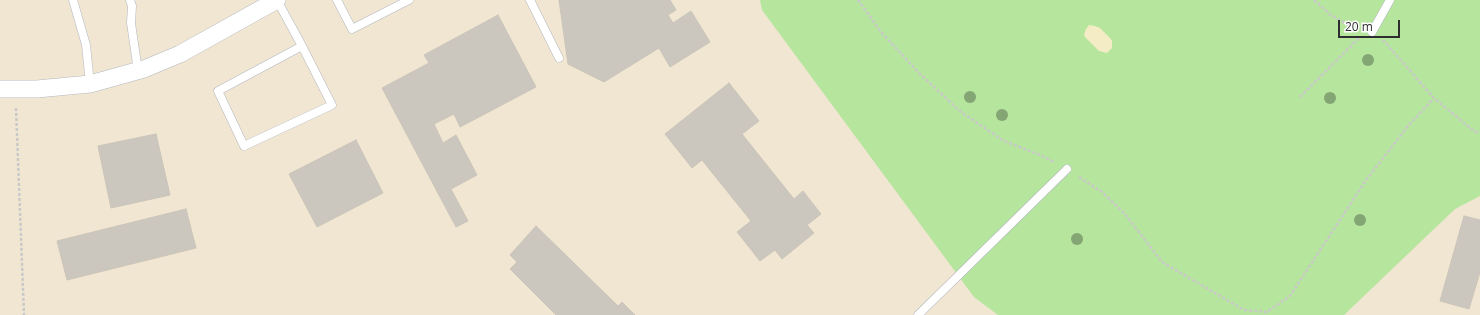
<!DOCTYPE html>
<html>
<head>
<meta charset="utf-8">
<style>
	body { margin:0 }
	#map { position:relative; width:1480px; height:315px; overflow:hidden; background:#efe9e1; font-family:"Open Sans",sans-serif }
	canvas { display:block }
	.scale { position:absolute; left:1338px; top:20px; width:62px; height:18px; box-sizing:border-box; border:2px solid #2e2e2e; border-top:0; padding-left:5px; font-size:12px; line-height:14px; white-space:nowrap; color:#2e2e2e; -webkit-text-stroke:3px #fff; paint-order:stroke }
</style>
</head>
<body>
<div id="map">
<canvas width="1480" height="315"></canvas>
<div class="scale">20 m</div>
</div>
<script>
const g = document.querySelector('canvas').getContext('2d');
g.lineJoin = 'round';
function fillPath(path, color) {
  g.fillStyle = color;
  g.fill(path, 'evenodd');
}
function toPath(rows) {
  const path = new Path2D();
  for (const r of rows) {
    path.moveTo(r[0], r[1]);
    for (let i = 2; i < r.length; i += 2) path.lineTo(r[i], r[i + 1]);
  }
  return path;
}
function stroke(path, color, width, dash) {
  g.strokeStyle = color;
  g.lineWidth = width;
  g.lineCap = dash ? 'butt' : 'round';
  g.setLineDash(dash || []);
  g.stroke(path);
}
const education = toPath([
	[0,0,1480,0,1480,315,0,315]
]);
const green = toPath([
	[760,0,1480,0,1480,196,1455,209,1344,315,998,315,974,297,762,10]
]);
const sand = toPath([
	[1089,25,1095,26,1100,28,1110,38,1112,41,1112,48,1107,53,1099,51,1085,37,1084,35,1086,29]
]);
const building = toPath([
	[559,0,670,0,676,10,668,15,673,23,691,11,710,42,670,67,659,48,604,82,568,64,559,0],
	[498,15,536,87,460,127,454,114,434,124,443,143,456,135,477,175,451,189,468,221,456,227,382,88,429,63,424,55,498,15],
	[729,83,759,121,742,134,794,199,803,191,821,214,807,225,814,233,782,259,775,250,760,261,737,232,751,221,702,160,692,168,665,134,729,83],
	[156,134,170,195,111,208,98,146,156,134],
	[356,140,383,193,317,227,289,174,356,140],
	[186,209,196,248,67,280,57,241,186,209],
	[1464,216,1480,220,1480,272,1469,309,1440,301,1464,216],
	[536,226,618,306,622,302,635,315,556,315,510,269,517,262,510,255,536,226]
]);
const path = toPath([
	[858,0,881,32,919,73,961,112,1004,141,1040,155,1054,162],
	[1314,0,1331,15,1358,31],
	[1383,40,1434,98,1475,132,1480,132],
	[1300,97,1360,37],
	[16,108,24,315],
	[1079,177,1102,192,1125,214,1162,262,1244,310,1267,312,1290,296,1366,180,1408,126,1434,98]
]);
const service = toPath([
	[73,0,86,45,90,84],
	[130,0,132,6,131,23,138,71],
	[277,0,302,46,332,105,244,146,218,91,302,46],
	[337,0,352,29,409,0],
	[530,0,559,58],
	[1372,32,1390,0],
	[918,315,1067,169]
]);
const minor = toPath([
	[0,89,37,89,90,84,144,69,180,54,277,0]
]);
const trees = [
	[1368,60],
	[970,97],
	[1330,98],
	[1002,115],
	[1360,220],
	[1077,239]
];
fillPath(education, '#f0e6d1');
fillPath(green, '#b6e59e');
fillPath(sand, '#f3ecc5');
fillPath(building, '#cbc7bf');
stroke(building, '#cbc5ba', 1);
stroke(service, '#b4b7c1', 9);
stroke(minor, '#b4b7c1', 18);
stroke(path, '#c9c9c9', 2.5, [3, 2]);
stroke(service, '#fff', 8);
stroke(minor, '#fff', 17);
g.fillStyle = '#84a574';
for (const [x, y] of trees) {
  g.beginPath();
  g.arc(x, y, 6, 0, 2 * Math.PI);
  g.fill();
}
</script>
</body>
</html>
